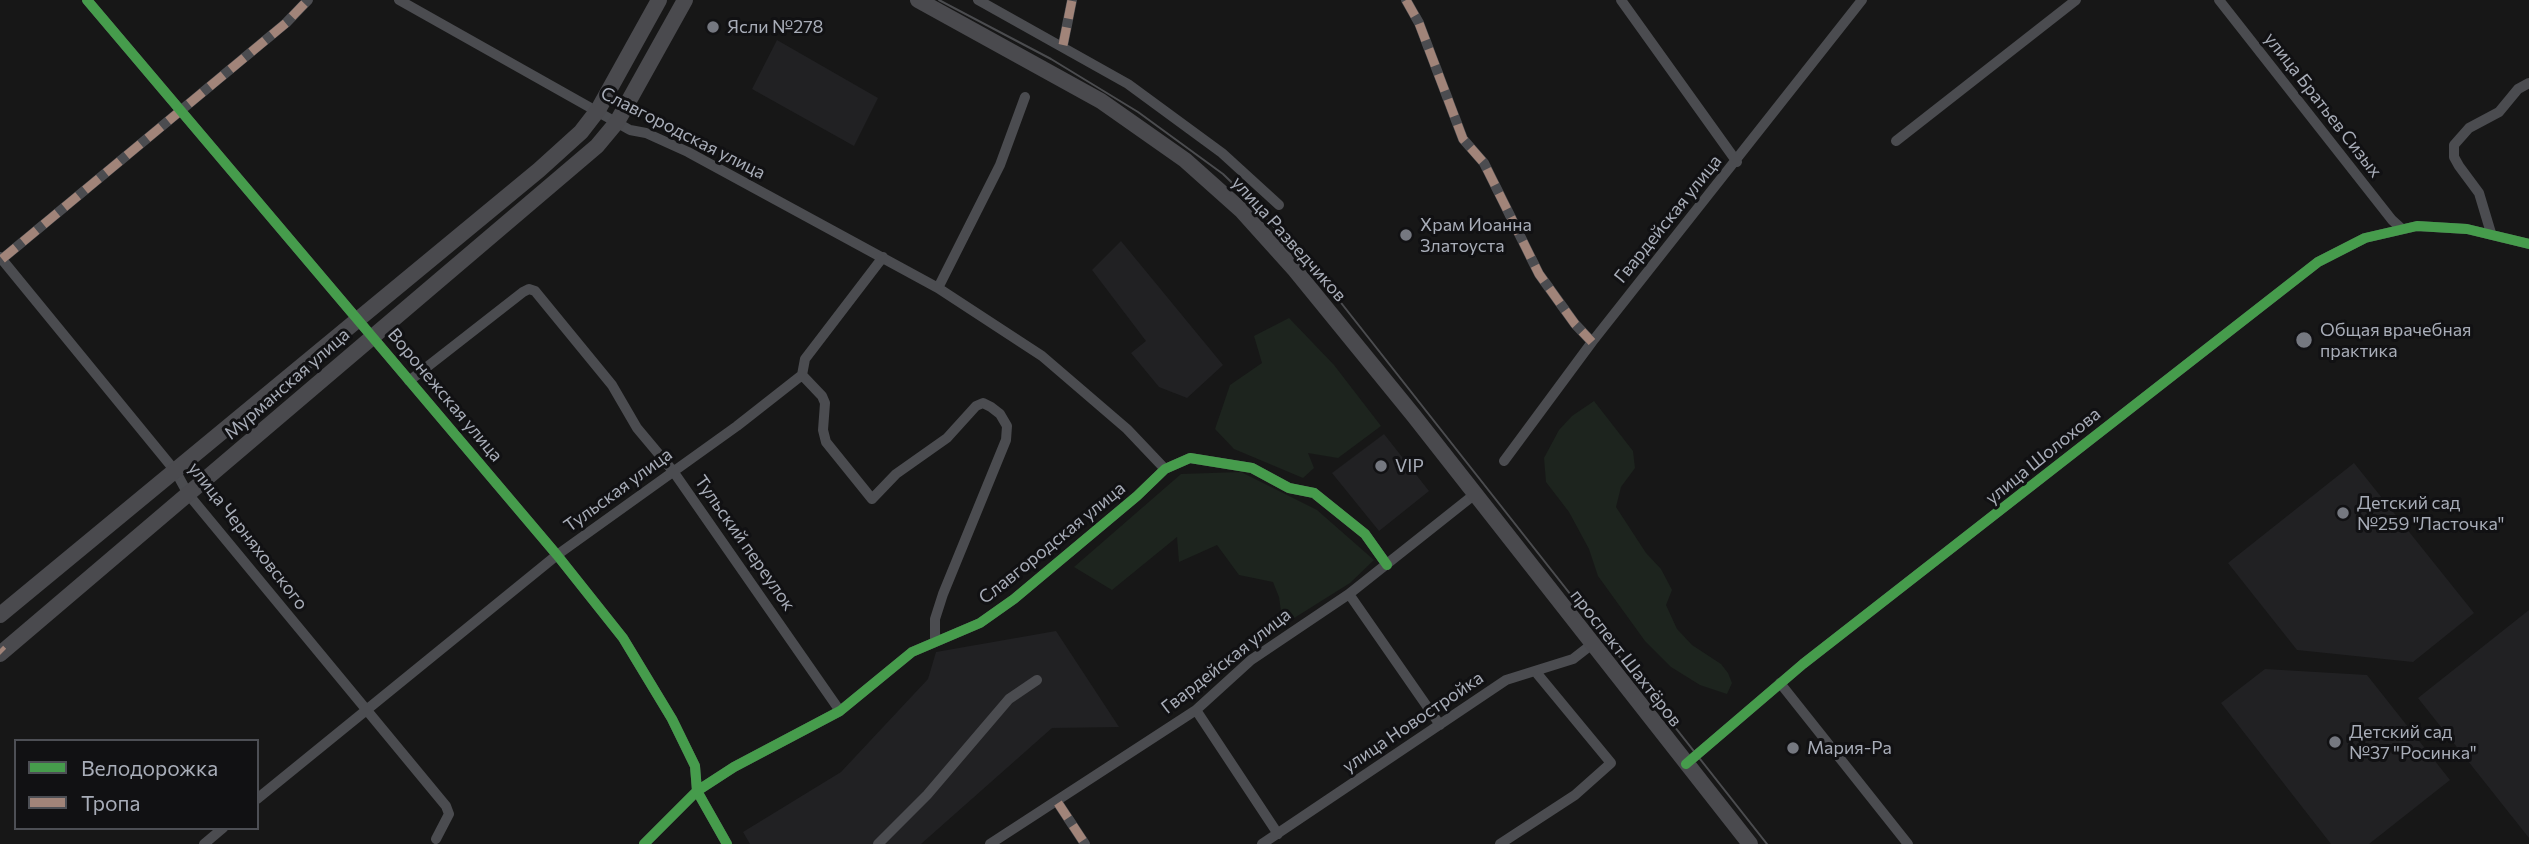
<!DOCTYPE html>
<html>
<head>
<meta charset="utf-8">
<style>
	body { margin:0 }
	#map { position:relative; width:2529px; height:844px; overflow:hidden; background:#171717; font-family:Commissioner,sans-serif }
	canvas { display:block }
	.legend { position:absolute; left:14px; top:739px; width:245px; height:91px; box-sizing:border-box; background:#111113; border:2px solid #4d4f55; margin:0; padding:9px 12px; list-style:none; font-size:21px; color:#a8adb8 }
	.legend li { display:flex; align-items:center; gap:14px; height:35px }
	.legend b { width:35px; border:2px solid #4d4f55 }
</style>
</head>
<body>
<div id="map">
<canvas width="2529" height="844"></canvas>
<ul class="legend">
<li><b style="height:9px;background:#469c4c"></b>Велодорожка</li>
<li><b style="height:9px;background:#a18479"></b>Тропа</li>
</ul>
</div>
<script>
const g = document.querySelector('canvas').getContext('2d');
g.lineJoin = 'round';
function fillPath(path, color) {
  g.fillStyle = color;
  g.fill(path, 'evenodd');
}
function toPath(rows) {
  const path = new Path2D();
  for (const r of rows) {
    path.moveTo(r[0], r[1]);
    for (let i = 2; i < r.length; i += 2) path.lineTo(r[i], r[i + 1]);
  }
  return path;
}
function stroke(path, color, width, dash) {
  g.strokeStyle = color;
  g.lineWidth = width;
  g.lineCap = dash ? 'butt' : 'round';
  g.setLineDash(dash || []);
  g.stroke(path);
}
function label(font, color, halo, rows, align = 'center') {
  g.font = font + ' Commissioner,sans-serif';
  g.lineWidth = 6;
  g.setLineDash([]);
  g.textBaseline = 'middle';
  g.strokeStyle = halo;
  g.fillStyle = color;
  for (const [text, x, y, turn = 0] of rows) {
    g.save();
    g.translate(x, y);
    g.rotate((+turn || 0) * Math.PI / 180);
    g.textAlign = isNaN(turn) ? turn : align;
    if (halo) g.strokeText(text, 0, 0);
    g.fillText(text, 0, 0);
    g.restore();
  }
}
const built = toPath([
	[777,40,878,98,854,146,752,89],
	[1121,241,1223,365,1187,398,1159,387,1131,353,1146,341,1092,270],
	[1384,434,1429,491,1379,531,1332,473],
	[2354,463,2474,613,2413,662,2297,650,2228,563],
	[2529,610,2529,838,2418,698],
	[1056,631,1119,727,1052,728,921,844,750,844,743,832,841,772,928,679,936,652],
	[2265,669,2367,675,2450,780,2369,844,2331,844,2221,703]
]);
const green = toPath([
	[1289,318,1334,365,1381,426,1338,458,1308,453,1314,468,1303,478,1234,449,1215,429,1230,385,1262,363,1254,336],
	[1594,401,1633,451,1635,468,1621,487,1616,507,1646,553,1661,569,1672,590,1666,605,1677,629,1692,645,1721,664,1728,673,1732,683,1727,694,1700,685,1671,667,1645,641,1598,576,1589,549,1569,512,1546,482,1544,458,1559,430,1572,416],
	[1241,472,1317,510,1374,560,1350,583,1283,625,1279,597,1273,582,1239,575,1217,545,1179,562,1177,537,1112,590,1074,567,1181,474]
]);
const street = toPath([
	[87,0,557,555,623,638,672,719,695,766,697,791,727,844],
	[399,0,630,130,646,133,688,152,938,288,1042,356,1127,429,1165,469],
	[978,0,1128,84,1222,153,1279,205],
	[1406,0,1419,23,1463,139,1484,163,1539,274,1575,324,1592,342],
	[1621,0,1737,162],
	[2219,0,2392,220,2402,229],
	[1063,45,1072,0],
	[1896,141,2076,0],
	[2491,233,2479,193,2459,166,2454,157,2454,145,2469,128,2499,112,2518,89,2529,83],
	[0,257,176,472,188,494,446,806,449,814,436,839],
	[2,259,286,23,308,0],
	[938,288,1000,165,1025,97],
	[802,375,822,396,825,403,823,430,826,442,872,499,896,474,947,438,976,406,983,403,991,407,1000,414,1007,426,1006,440,943,594,935,619,935,641],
	[409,381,523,292,529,289,535,291,612,385,637,428,673,471,840,711],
	[1504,461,1592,342,1862,0],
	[1349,594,1440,725],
	[1780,683,1908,844],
	[1196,710,1278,834],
	[1686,764,1803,664,2318,262,2365,238,2417,226,2467,229,2529,244],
	[257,799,557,555,737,426,802,375,805,359,883,257],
	[1058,803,1085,844],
	[204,844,223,828],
	[644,844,697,791,734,767,840,711,912,652,980,623,1014,599,1137,496,1165,469,1190,458,1252,468,1289,488,1314,493,1365,534,1387,565],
	[878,844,927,795,1009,699,1037,680],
	[990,844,1196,710,1251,660,1349,594,1475,494],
	[1262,844,1506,680,1573,659,1591,645],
	[1500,844,1575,795,1611,763,1535,671]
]);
const secondary = toPath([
	[918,0,1101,101,1185,160,1241,210,1295,270,1414,416,1750,844],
	[0,615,539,170,581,132,598,110,659,0],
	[0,654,597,146,617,122,685,0]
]);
const tram = toPath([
	[939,0,1051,59,1138,112,1223,174,1254,204,1338,299,1767,844]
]);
const quiet = toPath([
	[1406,0,1419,23,1463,139,1484,163,1539,274,1575,324,1592,342],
	[1063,45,1072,0],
	[2,259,286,23,308,0],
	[0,649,3,652],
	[1058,803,1085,844]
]);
const cycleway = toPath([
	[87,0,557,555,623,638,672,719,695,766,697,791,727,844],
	[1686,764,1803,664,2318,262,2365,238,2417,226,2467,229,2529,244],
	[644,844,697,791,734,767,840,711,912,652,980,623,1014,599,1137,496,1165,469,1190,458,1252,468,1289,488,1314,493,1365,534,1387,565]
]);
const markers = [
	[713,27,7,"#757880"],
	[1406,235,7,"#757880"],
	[2304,340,9,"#757880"],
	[1381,466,7,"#757880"],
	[2343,513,7,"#757880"],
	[2335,742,7,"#757880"],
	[1793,748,7,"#757880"]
];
const poiNames = [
	["Ясли №278",727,27],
	["Храм Иоанна",1420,225],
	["Златоуста",1420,246],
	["Общая врачебная",2320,330],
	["практика",2320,351],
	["VIP",1395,466],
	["Детский сад",2357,503],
	["№259 \"Ласточка\"",2357,524],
	["Детский сад",2349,732],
	["№37 \"Росинка\"",2349,753],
	["Мария-Ра",1807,748]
];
const streetNames = [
	["улица Братьев Сизых",2323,105,52],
	["Славгородская улица",683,133,27],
	["Гвардейская улица",1668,219,-51],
	["улица Разведчиков",1289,239,48],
	["Мурманская улица",287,384,-41],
	["Воронежская улица",445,395,50],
	["улица Шолохова",2043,456,-39],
	["Тульская улица",618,490,-36],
	["улица Черняховского",248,536,52],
	["Тульский переулок",745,543,55],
	["Славгородская улица",1052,543,-39],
	["проспект Шахтёров",1626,658,52],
	["Гвардейская улица",1226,661,-38],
	["улица Новостройка",1413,722,-34]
];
fillPath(built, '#212123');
fillPath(green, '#1d241e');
stroke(street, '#4b4c50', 10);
stroke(secondary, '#4a4a4e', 16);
stroke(tram, '#4b4c4f', 2);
stroke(quiet, '#a18479', 9, [18, 9]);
stroke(cycleway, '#469c4c', 10);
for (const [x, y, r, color] of markers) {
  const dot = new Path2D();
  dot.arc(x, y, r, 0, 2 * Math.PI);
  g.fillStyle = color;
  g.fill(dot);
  stroke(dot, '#111113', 2.5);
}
label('18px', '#a8adb8', '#111113', poiNames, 'left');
label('18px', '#a8adb8', '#111113', streetNames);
</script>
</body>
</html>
